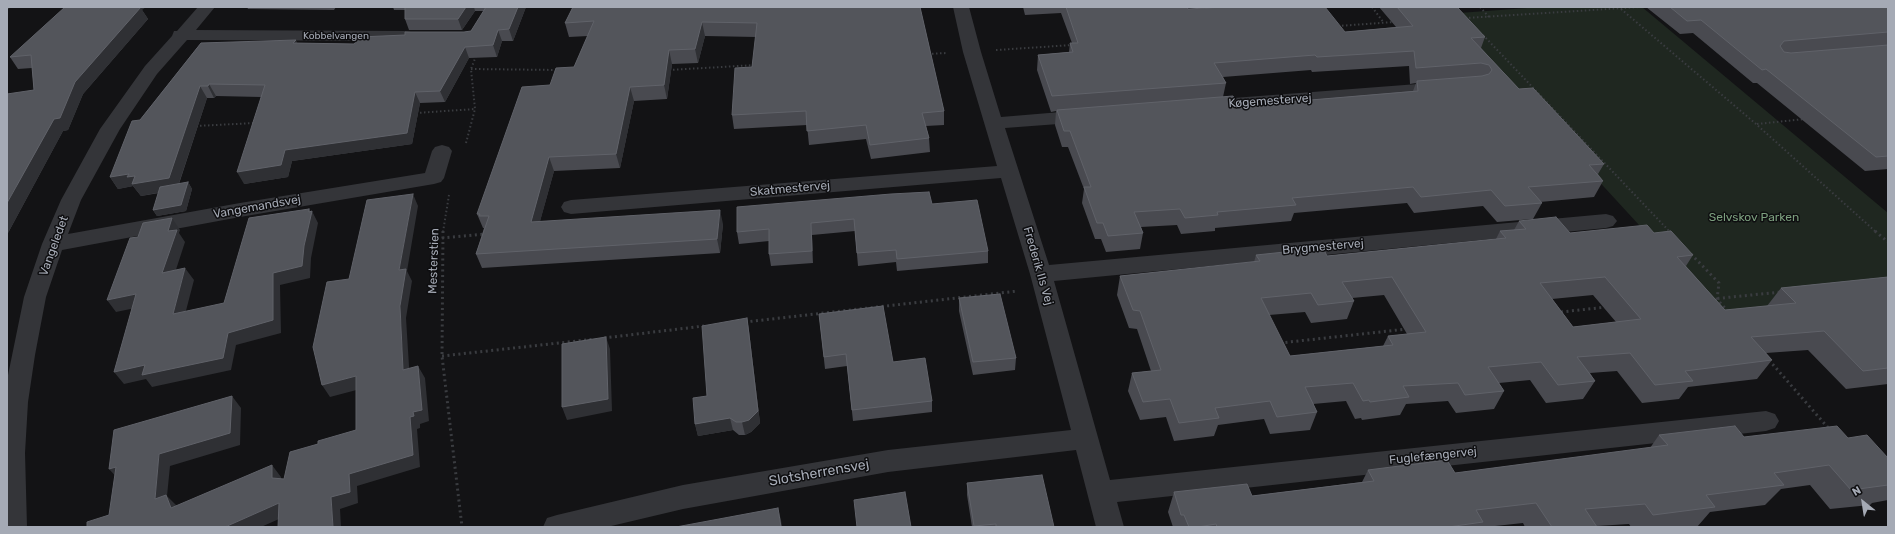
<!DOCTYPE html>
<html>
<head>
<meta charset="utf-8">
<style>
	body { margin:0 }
	#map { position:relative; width:1895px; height:534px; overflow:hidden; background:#131315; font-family:Rubik,sans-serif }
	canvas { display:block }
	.frame { position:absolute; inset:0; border:8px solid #a5aab5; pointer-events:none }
	.north { position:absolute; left:1843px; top:482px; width:40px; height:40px; -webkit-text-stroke:3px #0e0e10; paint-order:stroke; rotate:330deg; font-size:11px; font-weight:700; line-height:16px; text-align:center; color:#a5aab5 }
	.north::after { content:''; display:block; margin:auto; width:14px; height:18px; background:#a5aab5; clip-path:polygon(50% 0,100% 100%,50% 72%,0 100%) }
</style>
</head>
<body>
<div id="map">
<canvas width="1895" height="534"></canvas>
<div class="frame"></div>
<div class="north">N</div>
</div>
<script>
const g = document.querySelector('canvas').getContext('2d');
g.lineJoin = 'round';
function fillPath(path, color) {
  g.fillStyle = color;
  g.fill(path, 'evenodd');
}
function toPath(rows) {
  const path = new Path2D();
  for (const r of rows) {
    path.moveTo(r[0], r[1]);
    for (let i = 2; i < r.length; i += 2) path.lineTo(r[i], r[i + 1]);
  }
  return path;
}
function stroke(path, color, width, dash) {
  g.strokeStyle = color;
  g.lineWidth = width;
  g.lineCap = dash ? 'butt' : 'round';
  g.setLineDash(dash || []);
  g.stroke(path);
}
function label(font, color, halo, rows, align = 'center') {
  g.font = font + ' Rubik,sans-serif';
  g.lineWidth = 3;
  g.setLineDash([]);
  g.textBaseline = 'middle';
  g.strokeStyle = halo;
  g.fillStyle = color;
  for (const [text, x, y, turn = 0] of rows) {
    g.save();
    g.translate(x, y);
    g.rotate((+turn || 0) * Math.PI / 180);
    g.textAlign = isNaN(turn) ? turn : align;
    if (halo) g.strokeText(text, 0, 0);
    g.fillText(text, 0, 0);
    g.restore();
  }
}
const green = toPath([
	[1541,7,1642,7,1888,213,1888,294,1719,312,1445,14]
]);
const pathFar1 = toPath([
	[1372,7,1384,23],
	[1480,7,1489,17],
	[1621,9,1756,124,1876,232],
	[1465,18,1640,7],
	[1338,26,1394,22],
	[1483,35,1670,232],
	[996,50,1073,45],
	[928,54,947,53],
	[471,69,558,70],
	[669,70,756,65],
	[416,113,475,109],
	[1757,124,1805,119],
	[196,126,255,123],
	[466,143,475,109,471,69,476,56],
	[443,232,449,195]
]);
const path = toPath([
	[443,231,442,356,462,527],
	[1669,231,1671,233],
	[1875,231,1888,242],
	[442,238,485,234],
	[1691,254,1719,283,1717,299,1728,312],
	[1712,299,1781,292],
	[1561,312,1607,307],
	[745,322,1018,291],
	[604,338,704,326],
	[1280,343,1407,329],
	[442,356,595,339],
	[1769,360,1830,430]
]);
const minor = toPath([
	[198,7,215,7,196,30,405,31,411,32,413,36,411,40,405,41,187,40,157,74,120,129,81,200,68,234,240,203,425,173,432,151,435,147,442,145,449,147,452,151,444,178,441,182,434,184,240,217,62,250,46,297,35,355,28,402,25,453,27,527,7,527,7,380,24,297,42,244,61,200,100,129,145,66,172,36,174,31,177,31,198,7],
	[953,7,969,7,981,52,1001,117,1085,110,1092,112,1094,116,1092,120,1085,122,1005,128,1049,265,1606,214,1613,216,1617,221,1613,226,1606,228,1054,281,1110,480,1766,411,1775,414,1779,421,1775,428,1766,431,1117,502,1124,527,1096,527,1076,450,888,472,683,509,607,527,543,527,547,518,557,515,683,485,888,450,1071,430,1030,274,1001,178,571,214,564,212,561,207,564,202,571,200,997,166,963,52,953,7],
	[1444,82,1450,83,1453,87,1450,91,1207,112,1200,110,1198,106,1200,102,1207,100,1444,82]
]);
const wall = toPath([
	[247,7,336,7,334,10,248,9],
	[353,7,526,7,513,41,502,41,497,57,469,58,445,102,420,103,412,144,292,161,288,177,244,184,261,97,216,96,214,98,207,98,179,184,188,182,192,189,186,211,157,216,153,210,159,193,141,196,133,186,118,189,110,177,140,120,201,43,298,43,354,44,464,32,471,31,484,11,475,11,462,30,409,30,405,19,405,10,394,10,393,7],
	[573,7,920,7,944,111,944,125,926,126,929,138,930,152,871,159,866,139,809,145,807,125,734,129,732,115,752,67,756,37,705,36,698,63,672,64,667,99,634,101,620,168,554,171,540,221,723,224,720,253,482,268,476,254,484,228,483,228,477,214,550,85,574,67,588,36,569,37,565,23],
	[1023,7,1187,7,1188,9,1345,32,1396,27,1379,7,1457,7,1485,37,1481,48,1519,89,1604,164,1598,174,1603,181,1594,197,1540,202,1542,203,1533,219,1497,222,1483,206,1414,213,1407,203,1294,213,1291,221,1215,228,1215,231,1181,234,1177,225,1141,227,1143,233,1140,249,1106,252,1101,239,1095,239,1082,203,1084,189,1068,147,1062,147,1055,125,1056,111,1051,112,1037,70,1038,55,1069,52,1070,43,1072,43,1061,13,1025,15],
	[1409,66,1410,84,1416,83,1413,91,1239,106,1223,97,1226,83,1223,77,1311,70,1312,72],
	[1646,7,1888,7,1888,169,1865,171,1757,83,1753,83,1693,33,1680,34],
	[142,10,148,19,83,94,68,130,63,131,8,233,34,90,32,68,18,69,10,57],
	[932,204,988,251,988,263,897,271,896,262,858,266,855,231,812,235,813,263,771,266,769,254,769,241,739,244,737,232],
	[1519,221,1570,233,1654,233,1693,255,1686,266,1725,310,1767,306,1781,288,1888,277,1888,384,1846,389,1808,350,1766,353,1772,360,1757,379,1688,387,1679,399,1642,403,1617,371,1590,373,1595,381,1583,399,1546,403,1530,380,1499,383,1504,391,1494,409,1456,413,1448,401,1406,404,1400,415,1362,420,1361,418,1355,419,1346,401,1313,404,1317,412,1310,430,1270,434,1264,419,1218,425,1214,436,1174,441,1166,417,1140,420,1128,391,1132,373,1151,371,1137,329,1129,328,1117,295,1120,276,1254,262,1256,255,1327,256,1496,239,1500,231,1514,230],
	[1384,295,1407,334,1388,336,1383,346,1290,356,1269,315,1305,312,1311,323,1347,319,1354,301,1352,298],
	[1593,295,1616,322,1573,327,1552,299],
	[959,298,1016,358,1015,370,973,375,959,311],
	[819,314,893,362,932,401,932,412,853,421,847,366,825,369],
	[747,318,749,331,760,423,751,432,745,435,739,435,733,430,698,436,695,424,707,396],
	[1659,435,1744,437,1848,438,1888,458,1888,500,1872,503,1870,505,1830,509,1810,485,1781,489,1765,505,1710,512,1697,527,1631,527,1629,524,1597,526,1597,527,1525,527,1523,523,1486,527,1173,527,1168,512,1174,492,1252,496,1362,482,1368,470,1455,473,1650,448],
	[967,483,1054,527,972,527,967,495]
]);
const shadedWall = toPath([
	[7,7,11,7,7,10],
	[123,7,146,7,142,10,148,19,83,94,68,130,63,131,8,233,7,233,7,203,75,82],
	[466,7,474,7,475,11,462,30,458,19],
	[518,7,526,7,513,41,509,29],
	[702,22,705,36,698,63,695,49],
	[498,30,502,41,497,57,493,45],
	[296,40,301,51,293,43],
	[465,47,469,58,445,102,440,91],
	[669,50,672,64,667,99,664,85],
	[209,84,216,96,214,98,208,86],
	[200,86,207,98,177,189,141,196,133,186,118,189,110,177],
	[630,87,634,101,620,168,616,154],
	[415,92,420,103,412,144,292,161,288,177,244,184,237,172,285,150],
	[549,157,554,171,536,236,531,222],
	[188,182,192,189,186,211,157,216,153,210],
	[413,194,418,206,407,271,412,281,406,318,410,382,403,370,399,270],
	[309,209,311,213,312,211,318,223,311,258,310,278,280,285,281,333,236,345,231,370,152,387,146,379,124,384,114,372,228,333,273,273,304,246],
	[720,210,723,224,720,253,717,239],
	[172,218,180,230,179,233,185,242,171,285,162,273,168,231],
	[811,223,812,235,813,263,812,251],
	[185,268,194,280,182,326,173,314],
	[136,294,145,306,116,312,107,300],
	[747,318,749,331,760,423,751,432,745,435,742,422],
	[606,337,610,349,612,411,567,420,562,407],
	[418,366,425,378,429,421,420,424,420,428,417,429,420,467,357,486,358,503,340,509,341,527,333,527,331,497,349,474,410,417,413,412],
	[356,376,364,388,330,397,322,385],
	[232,396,241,408,240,445,170,466,167,496,177,506,182,520,155,499,159,454],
	[730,418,733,430,698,436,695,424],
	[272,465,281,477,281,489,272,478],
	[116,467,120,481,109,469],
	[279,503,288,515,261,527,225,527],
	[778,508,781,520,782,527,781,527]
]);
const building = toPath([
	[65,7,141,7,75,82,60,118,54,119,7,203,7,94,34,90,31,55,10,57,65,7],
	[405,7,466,7,458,19,405,19,405,7],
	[486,7,518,7,509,29,498,30,493,45,465,47,440,91,415,92,407,133,285,150,281,165,237,172,265,85,209,84,208,86,200,86,169,178,132,184,135,176,127,177,129,174,110,177,132,121,140,120,201,43,296,40,293,43,354,44,360,37,405,35,405,32,464,32,471,31,486,7],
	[573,7,920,7,944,111,922,113,929,138,870,145,866,125,807,131,806,111,732,115,735,68,752,67,757,23,702,22,695,49,669,50,664,85,630,87,616,154,549,157,531,222,720,210,717,239,476,254,489,216,479,216,480,214,477,214,522,87,550,85,556,68,574,67,594,21,565,23,573,7],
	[1066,7,1187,7,1188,9,1224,7,1325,7,1345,32,1413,26,1397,7,1457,7,1485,37,1471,38,1519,89,1533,88,1604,164,1589,165,1603,181,1528,187,1542,203,1505,206,1491,190,1421,197,1413,187,1292,198,1296,205,1217,212,1218,215,1185,218,1180,209,1134,212,1143,233,1108,236,1103,223,1097,223,1084,187,1091,187,1070,131,1064,131,1057,110,1233,96,1239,106,1418,91,1417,81,1482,76,1489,74,1492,70,1489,65,1481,63,1416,68,1414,51,1317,57,1315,55,1214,63,1226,83,1052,96,1038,55,1073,52,1070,43,1078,43,1066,7],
	[1670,7,1888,7,1888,32,1784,41,1780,46,1784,52,1791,53,1888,45,1888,156,1876,157,1766,69,1762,70,1701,20,1687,21,1670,7],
	[188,182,181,205,153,210,160,187,188,182],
	[929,192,932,204,977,200,988,251,897,259,896,250,857,253,854,219,811,223,812,251,769,254,769,229,737,232,737,207,891,194,929,192],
	[413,194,399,270,406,269,400,306,403,370,418,366,422,410,413,412,414,416,410,417,413,455,349,474,350,492,331,497,333,527,278,527,279,503,225,527,87,527,87,522,109,515,116,467,109,469,114,430,232,396,230,433,159,454,155,499,166,495,171,508,272,465,272,478,284,479,290,452,318,444,318,441,356,430,356,376,322,385,313,347,327,282,349,279,367,200,413,194],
	[309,209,309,212,312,211,304,246,302,266,273,273,273,320,228,333,223,358,142,375,145,365,114,372,136,294,107,300,130,238,138,237,143,223,172,218,168,231,177,230,162,273,185,268,173,314,224,303,249,218,309,209],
	[1556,217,1570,233,1647,225,1654,233,1671,231,1693,255,1677,257,1725,310,1796,303,1781,288,1888,277,1888,368,1863,371,1824,331,1751,337,1772,360,1685,371,1693,381,1655,385,1630,353,1577,357,1595,381,1558,385,1541,362,1488,367,1504,391,1465,395,1458,383,1403,386,1409,397,1370,402,1369,400,1363,401,1353,383,1305,387,1317,412,1277,417,1270,401,1215,408,1219,418,1179,423,1170,399,1143,402,1132,373,1161,370,1140,311,1133,310,1120,276,1260,261,1256,255,1323,248,1327,256,1506,238,1500,231,1526,229,1519,221,1556,217],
	[1392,277,1426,332,1388,336,1393,345,1290,356,1261,298,1311,293,1318,305,1354,301,1342,282,1392,277],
	[1605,277,1641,319,1573,327,1540,283,1605,277],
	[1000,294,1016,358,973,362,959,298,1000,294],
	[883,306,893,362,925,358,932,401,852,410,846,354,824,357,819,314,883,306],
	[747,318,758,411,749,420,742,422,736,422,730,418,695,424,693,398,707,396,702,326,747,318],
	[606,337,608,399,562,407,562,344,606,337],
	[1735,426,1744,437,1837,426,1848,438,1867,435,1888,458,1888,485,1851,490,1829,465,1774,473,1784,485,1706,495,1715,507,1653,515,1645,504,1585,509,1597,527,1552,527,1536,503,1476,510,1483,522,1448,527,1217,527,1216,524,1198,527,1189,527,1184,515,1181,515,1174,492,1247,484,1252,496,1374,481,1368,470,1447,460,1455,473,1668,445,1659,435,1735,426],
	[1042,475,1054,527,996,527,996,524,974,526,967,483,1042,475],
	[905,492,911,527,857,527,854,500,905,492],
	[778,508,781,527,676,527,778,508]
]);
const farStreetnames = [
	["Kobbelvangen",336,36]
];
const streetNames = [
	["Køgemestervej",1270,101,-4],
	["Skatmestervej",790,189,-5],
	["Vangemandsvej",257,207,-10],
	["Vangeledet",54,246,-70],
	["Brygmestervej",1323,247,-5],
	["Mesterstien",434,261,-88],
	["Frederik IIs Vej",1038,266,74],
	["Fuglefængervej",1433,456,-6]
];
const parkNames = [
	["Selvskov Parken",1754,218]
];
const nearStreetnames = [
	["Slotsherrensvej",819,473,-10]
];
fillPath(green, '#1f2720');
stroke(pathFar1, '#3a3c40', 2, [1.5, 2.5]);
stroke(path, '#3a3c40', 3, [2, 3.5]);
fillPath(minor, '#343539');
fillPath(wall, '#494a50');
fillPath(shadedWall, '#2f3034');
fillPath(building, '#53555b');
stroke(building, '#606269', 1);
label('10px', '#a5aab5', '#0e0e10', farStreetnames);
label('12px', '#a5aab5', '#0e0e10', streetNames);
label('12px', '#7c9f7e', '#0e0e10', parkNames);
label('14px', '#a5aab5', '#0e0e10', nearStreetnames);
</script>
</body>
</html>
